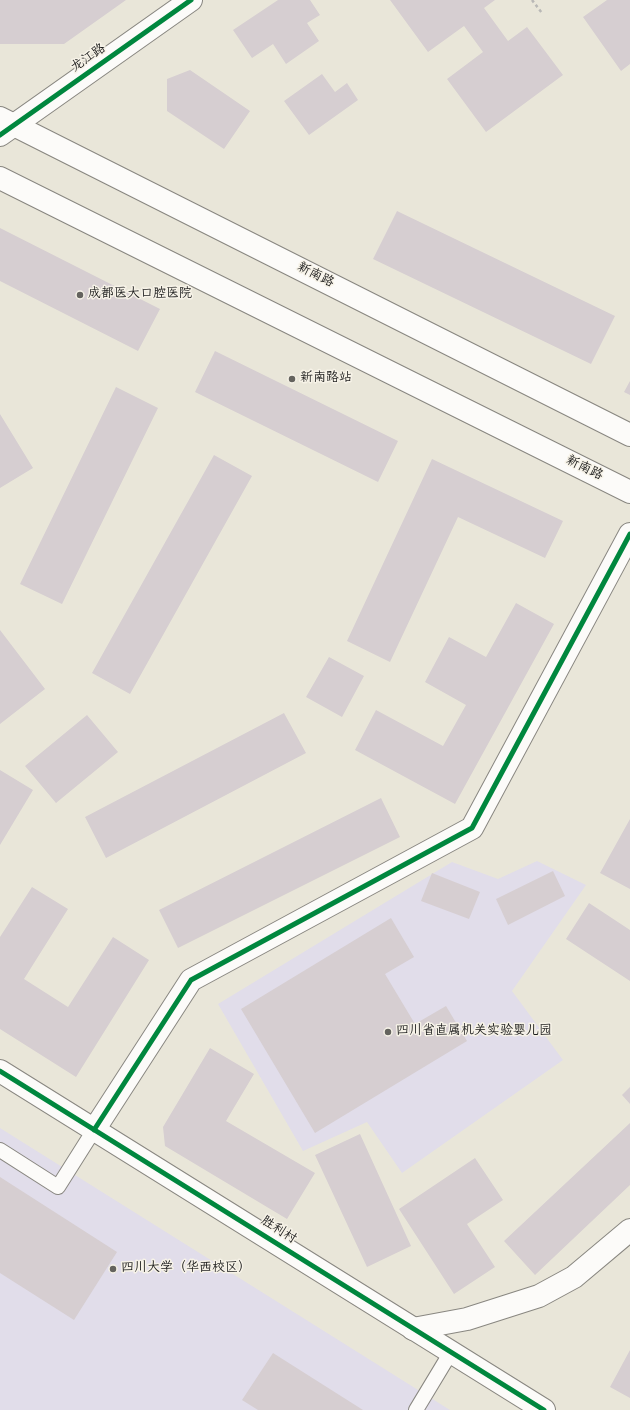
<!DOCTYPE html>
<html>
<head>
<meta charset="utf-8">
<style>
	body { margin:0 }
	canvas { display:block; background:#e9e6d9 }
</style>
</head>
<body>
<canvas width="630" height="1410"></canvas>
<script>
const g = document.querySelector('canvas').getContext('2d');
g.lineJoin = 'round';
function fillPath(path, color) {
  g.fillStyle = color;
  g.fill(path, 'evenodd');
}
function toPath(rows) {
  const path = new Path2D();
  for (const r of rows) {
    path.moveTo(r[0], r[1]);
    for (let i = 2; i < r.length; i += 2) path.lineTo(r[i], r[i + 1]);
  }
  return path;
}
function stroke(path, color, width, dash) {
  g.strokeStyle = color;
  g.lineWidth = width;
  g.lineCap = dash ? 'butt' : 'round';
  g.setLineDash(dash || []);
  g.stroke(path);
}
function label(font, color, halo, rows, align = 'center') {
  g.font = font + ' "Gochi Hand","LXGW WenKai TC",sans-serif';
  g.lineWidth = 3;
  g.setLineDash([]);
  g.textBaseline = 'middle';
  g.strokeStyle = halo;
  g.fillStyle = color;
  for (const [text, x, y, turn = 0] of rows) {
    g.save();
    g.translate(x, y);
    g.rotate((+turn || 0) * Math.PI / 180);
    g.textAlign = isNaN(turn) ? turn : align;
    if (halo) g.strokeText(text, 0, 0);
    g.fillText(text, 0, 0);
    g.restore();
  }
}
const built = toPath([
	[537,861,586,885,512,991,563,1060,402,1173,367,1122,303,1151,218,1004,452,862,498,879],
	[0,1128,450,1410,0,1410]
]);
const building = toPath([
	[0,0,126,0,64,44,0,44],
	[278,0,310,0,320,15,307,23,319,41,286,64,273,44,252,58,233,30],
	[390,0,495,0,484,8,508,41,527,27,563,75,486,132,447,79,483,52,464,26,428,52],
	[607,0,630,0,630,64,621,71,583,17],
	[190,70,250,111,224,149,167,111,167,79],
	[322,74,335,92,347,83,358,100,309,135,284,101],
	[397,211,615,316,591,364,373,259],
	[0,228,160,309,138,351,0,281],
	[215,351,398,441,378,482,195,392],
	[630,381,630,395,624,392],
	[116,387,158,408,62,604,20,584],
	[0,414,33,468,0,488],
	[214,455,252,476,130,694,92,673],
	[432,459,563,521,545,558,458,517,390,662,347,641],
	[516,603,554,624,455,804,355,750,376,710,443,746,466,705,425,682,449,637,486,657],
	[0,630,45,689,0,724],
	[329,657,364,676,342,717,306,697],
	[284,713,306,753,106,858,85,817],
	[87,715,118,752,56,803,25,766],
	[0,770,33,790,0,845],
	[381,798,400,837,178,948,159,910],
	[630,819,630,889,600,873],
	[553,871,565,896,508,925,496,899],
	[432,873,480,892,469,919,421,901],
	[32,887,68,909,24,979,68,1007,113,937,149,960,76,1077,0,1029,0,937],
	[589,903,630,930,630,981,566,939],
	[391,918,414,957,385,974,415,1024,446,1006,467,1041,315,1133,241,1009],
	[210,1048,254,1074,226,1121,315,1173,287,1219,165,1146,163,1127],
	[630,1087,630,1104,622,1095],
	[630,1123,630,1185,535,1275,504,1241],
	[360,1134,411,1246,367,1267,315,1155],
	[475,1158,503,1200,467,1224,495,1267,454,1294,399,1209],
	[0,1177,117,1252,74,1320,0,1273],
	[630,1350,630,1398,610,1387],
	[273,1353,363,1410,258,1410,242,1400]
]);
const path = toPath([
	[532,0,542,13]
]);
const lane = toPath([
	[0,1150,58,1187,94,1130],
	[416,1410,451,1352]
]);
const street = toPath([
	[94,1130,191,980,472,828,630,534],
	[413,1329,467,1319,539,1296,574,1277,630,1230]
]);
const secondary = toPath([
	[0,135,191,0],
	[0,1071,544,1410]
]);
const primary = toPath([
	[0,118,630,435],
	[0,178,630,492]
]);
const cycleway = toPath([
	[0,135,191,0],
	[0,1071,544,1410],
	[94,1130,191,980,472,828,630,534]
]);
const markers = [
	[80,295,4,"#64635e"],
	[292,379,4,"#64635e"],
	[388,1032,4,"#64635e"],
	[113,1269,4,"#64635e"]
];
const streetNames = [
	["龙江路",89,59,-35],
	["新南路",315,276,27],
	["新南路",584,469,26],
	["胜利村",278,1231,32]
];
const poiNames = [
	["成都医大口腔医院",88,295],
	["新南路站",300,379],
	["四川省直属机关实验婴儿园",396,1032],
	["四川大学（华西校区）",121,1269]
];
fillPath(built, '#e1ddea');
fillPath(building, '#d6ced1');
stroke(lane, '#898781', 16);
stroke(street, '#898781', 24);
stroke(secondary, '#898781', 24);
stroke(primary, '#898781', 24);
stroke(path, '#b9b8b6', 2.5, [3, 3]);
stroke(lane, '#fcfbf9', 14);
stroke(street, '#fcfbf9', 22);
stroke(secondary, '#fcfbf9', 22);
stroke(primary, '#fcfbf9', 22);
stroke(cycleway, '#00873e', 5);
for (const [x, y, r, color] of markers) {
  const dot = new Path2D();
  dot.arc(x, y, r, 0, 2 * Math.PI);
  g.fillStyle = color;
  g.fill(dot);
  stroke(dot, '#f7f3e8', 1.5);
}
label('13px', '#1c1c1c', '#f7f3e8', streetNames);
label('13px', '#1c1c1c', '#f7f3e8', poiNames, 'left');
</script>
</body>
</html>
